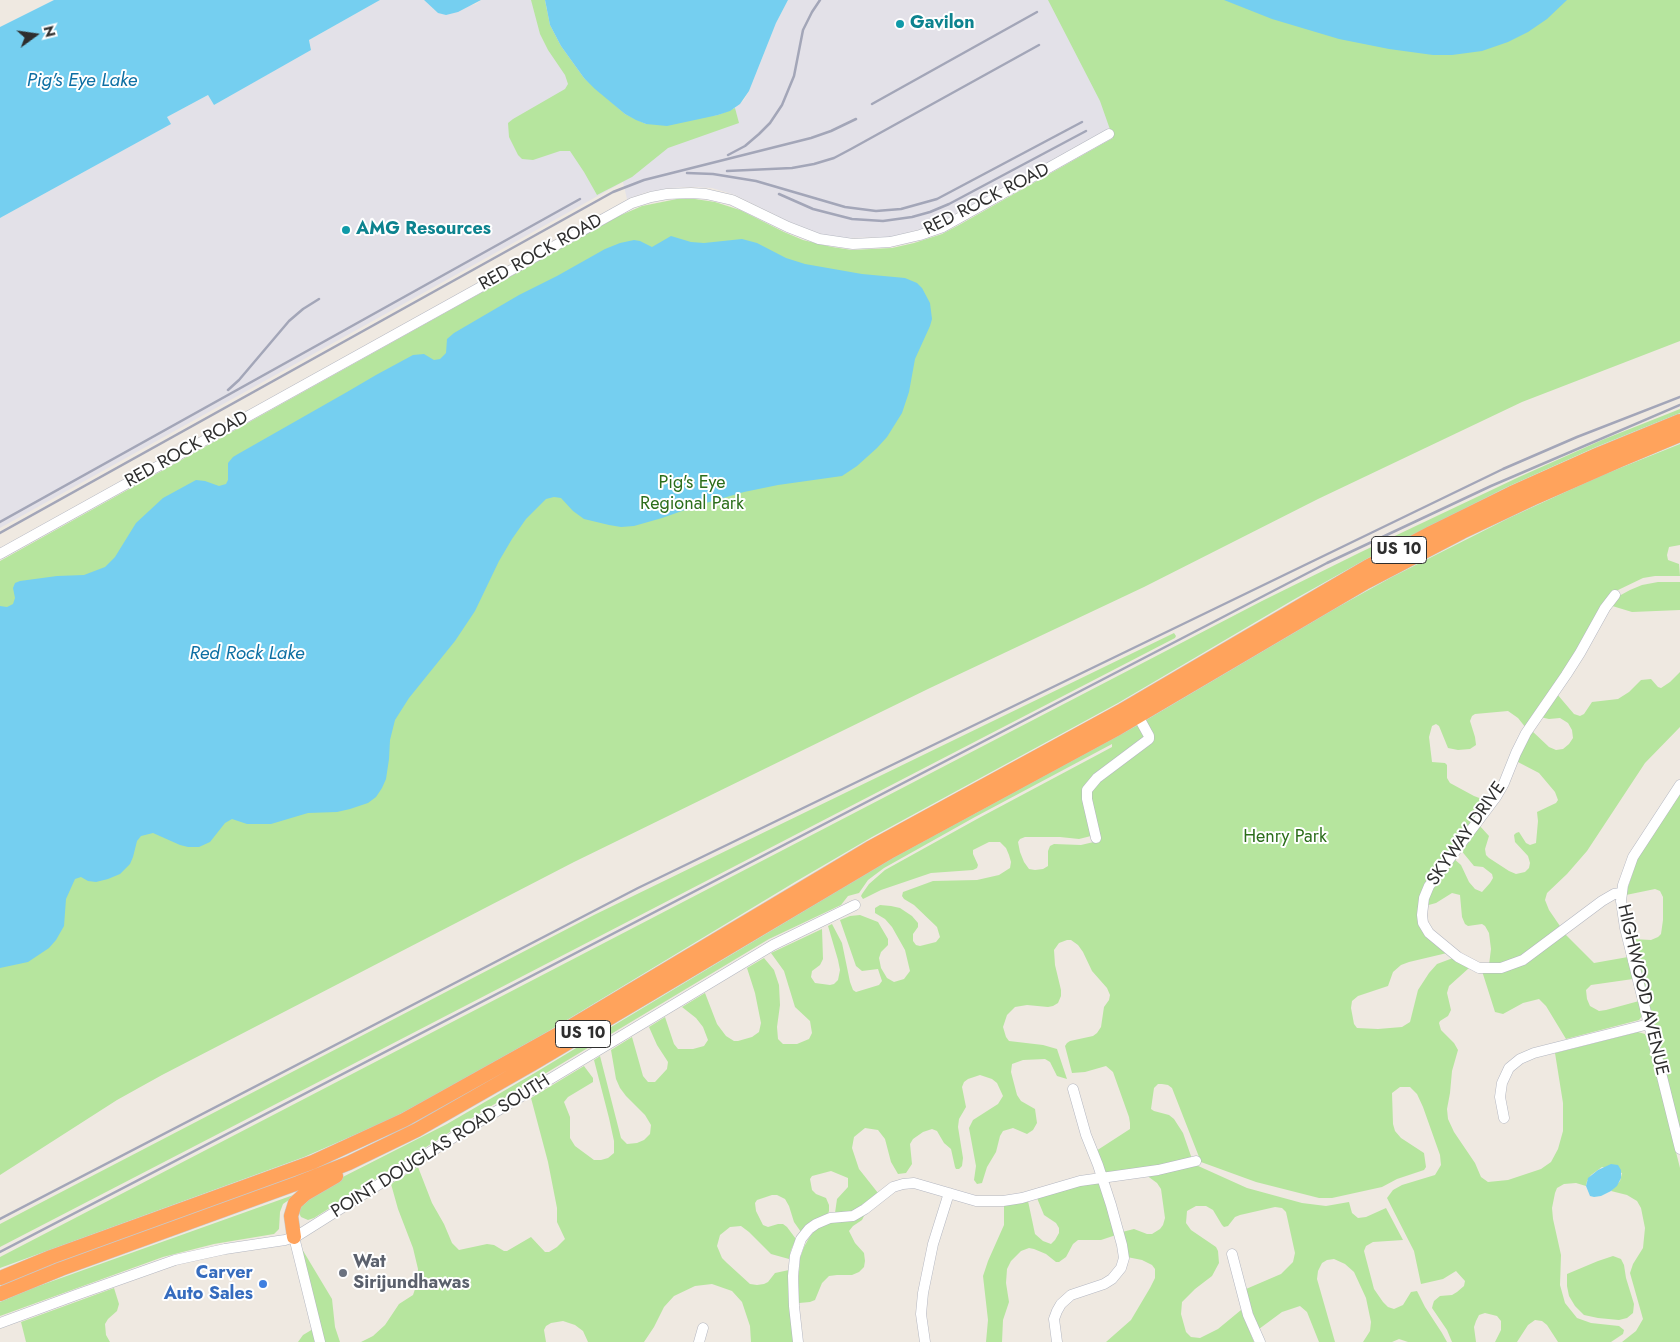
<!DOCTYPE html>
<html>
<head>
<meta charset="utf-8">
<style>
	body { margin:0 }
	#map { position:relative; width:1680px; height:1342px; overflow:hidden; background:#efe9e1; font-family:Jost,sans-serif }
	canvas { display:block }
	.north { position:absolute; left:10px; top:10px; width:50px; height:50px; -webkit-text-stroke:4px #fff; paint-order:stroke; rotate:76deg; font-size:14px; font-weight:700; line-height:20px; text-align:center; color:#2e2e2e }
	.north::after { content:''; display:block; margin:auto; width:18px; height:22px; background:#2e2e2e; clip-path:polygon(50% 0,100% 100%,50% 72%,0 100%) }
</style>
</head>
<body>
<div id="map">
<canvas width="1680" height="1342"></canvas>
<div class="north">N</div>
</div>
<script>
const g = document.querySelector('canvas').getContext('2d');
g.lineJoin = 'round';
function fillPath(path, color) {
  g.fillStyle = color;
  g.fill(path, 'evenodd');
}
function toPath(rows) {
  const path = new Path2D();
  for (const r of rows) {
    path.moveTo(r[0], r[1]);
    for (let i = 2; i < r.length; i += 2) path.lineTo(r[i], r[i + 1]);
  }
  return path;
}
function stroke(path, color, width, dash) {
  g.strokeStyle = color;
  g.lineWidth = width;
  g.lineCap = dash ? 'butt' : 'round';
  g.setLineDash(dash || []);
  g.stroke(path);
}
function label(font, color, halo, rows, align = 'center') {
  g.font = font + ' Jost,sans-serif';
  g.lineWidth = 4;
  g.setLineDash([]);
  g.textBaseline = 'middle';
  g.strokeStyle = halo;
  g.fillStyle = color;
  for (const [text, x, y, turn = 0] of rows) {
    g.save();
    g.translate(x, y);
    g.rotate((+turn || 0) * Math.PI / 180);
    g.textAlign = isNaN(turn) ? turn : align;
    if (halo) g.strokeText(text, 0, 0);
    g.fillText(text, 0, 0);
    g.restore();
  }
}
const industrial = toPath([
	[380,0,424,0,438,13,476,4,481,0,545,0,546,9,735,108,744,100,749,91,776,23,788,0,1050,0,1115,125,949,217,921,229,890,237,846,238,824,235,790,222,735,195,712,188,692,187,670,188,647,192,627,199,623,182,0,528,0,218,170,124,167,117,208,95,214,105,311,49,309,40]
]);
const green = toPath([
	[531,0,545,0,550,25,561,46,584,78,625,114,646,124,718,115,735,108,739,123,668,148,632,177,597,195,584,172,570,151,560,151,533,160,522,159,518,155,509,137,508,123,513,119,565,89,568,84,565,75,548,50,540,34],
	[1048,0,1680,0,1680,341,1522,402,1318,499,1144,587,930,688,574,862,162,1075,117,1100,0,1175,0,561,619,216,642,206,677,199,695,199,715,202,740,210,784,232,803,240,832,247,852,250,892,248,914,243,942,234,959,225,1113,138,1100,101],
	[1680,409,1680,413,1596,447,1505,488,1370,557,1293,600,1118,703,872,837,795,882,547,1032,439,1093,391,1119,304,1157,0,1268,0,1257,1262,601,1361,552,1519,477,1602,440],
	[1680,444,1680,545,1669,547,1667,555,1668,560,1679,564,1680,576,1655,576,1643,578,1616,591,1579,650,1526,728,1518,718,1508,711,1475,714,1472,716,1470,721,1475,737,1476,745,1470,749,1458,750,1448,748,1439,726,1436,724,1432,726,1429,737,1432,762,1445,763,1447,765,1447,778,1450,783,1474,796,1490,802,1419,909,1447,953,1409,962,1401,965,1393,972,1388,986,1358,996,1352,1001,1351,1008,1354,1024,1357,1028,1378,1029,1402,1027,1410,1022,1418,990,1429,973,1437,964,1453,958,1469,968,1449,986,1447,993,1451,1010,1448,1016,1440,1021,1439,1023,1441,1030,1454,1043,1458,1050,1452,1071,1450,1093,1447,1109,1448,1119,1454,1132,1475,1163,1481,1177,1488,1182,1508,1180,1541,1169,1551,1162,1558,1149,1563,1131,1563,1103,1555,1053,1638,1032,1645,1034,1648,1041,1680,1168,1680,1342,1622,1342,1636,1331,1643,1319,1630,1273,1633,1264,1643,1248,1645,1228,1641,1208,1637,1201,1627,1195,1611,1191,1620,1181,1622,1173,1602,1167,1591,1175,1587,1181,1586,1186,1576,1183,1564,1184,1557,1188,1555,1193,1552,1208,1553,1219,1561,1255,1560,1285,1565,1303,1577,1318,1591,1323,1619,1326,1624,1330,1623,1334,1611,1342,1558,1342,1547,1325,1542,1321,1535,1320,1528,1325,1517,1342,1495,1342,1501,1330,1501,1321,1497,1316,1485,1313,1479,1315,1476,1321,1474,1327,1476,1342,1452,1342,1447,1330,1432,1308,1433,1304,1434,1301,1440,1296,1452,1295,1457,1292,1464,1286,1465,1281,1456,1271,1443,1279,1421,1284,1414,1251,1387,1198,1393,1190,1402,1185,1435,1175,1441,1165,1440,1155,1423,1107,1417,1094,1410,1087,1400,1087,1392,1093,1393,1124,1395,1131,1401,1138,1424,1153,1426,1167,1424,1170,1397,1179,1382,1187,1332,1198,1319,1198,1256,1182,1201,1162,1172,1088,1168,1085,1162,1084,1158,1084,1154,1088,1151,1109,1154,1111,1169,1115,1174,1119,1183,1133,1192,1159,1171,1164,1106,1174,1096,1151,1130,1129,1130,1123,1129,1117,1113,1072,1106,1066,1085,1072,1072,1073,1065,1046,1067,1043,1070,1041,1093,1036,1097,1033,1101,1027,1104,1007,1109,1000,1110,995,1107,988,1092,971,1083,952,1078,945,1071,940,1067,940,1059,943,1054,950,1055,965,1061,990,1061,996,1058,1003,1053,1006,1048,1007,1027,1005,1015,1007,1007,1015,1003,1027,1006,1037,1009,1041,1043,1045,1057,1049,1067,1079,1057,1076,1050,1062,1045,1059,1023,1060,1012,1064,1011,1072,1017,1095,1021,1101,1035,1109,1037,1123,1033,1130,1027,1134,1013,1128,1003,1131,1000,1136,996,1152,987,1167,982,1183,977,1184,974,1180,976,1166,969,1128,973,1120,998,1104,1003,1096,997,1083,992,1079,980,1075,968,1079,964,1082,962,1087,966,1107,959,1119,958,1127,963,1158,962,1166,959,1169,956,1169,955,1167,951,1149,944,1143,937,1131,932,1129,923,1132,913,1139,910,1144,912,1164,906,1173,898,1174,891,1162,885,1139,878,1130,865,1128,854,1137,852,1148,859,1169,878,1193,869,1201,849,1213,835,1213,837,1199,848,1187,848,1178,831,1171,812,1176,810,1179,812,1190,816,1194,826,1198,829,1205,829,1211,828,1214,810,1222,801,1232,794,1222,789,1206,785,1199,777,1195,772,1195,757,1200,755,1203,756,1211,763,1225,768,1227,778,1224,783,1224,787,1227,796,1239,791,1250,789,1259,771,1254,749,1232,741,1226,730,1227,720,1235,717,1246,722,1258,727,1263,750,1284,757,1285,764,1284,768,1282,775,1273,789,1270,788,1285,794,1342,751,1342,750,1326,742,1302,732,1291,712,1284,695,1286,674,1296,664,1307,654,1327,644,1342,588,1342,583,1331,575,1325,563,1321,551,1323,546,1326,544,1330,546,1342,361,1342,373,1336,385,1325,399,1304,413,1295,417,1283,418,1269,413,1248,398,1209,391,1184,418,1167,432,1203,444,1224,452,1243,459,1250,487,1244,494,1245,504,1251,507,1251,531,1237,545,1252,549,1252,557,1247,565,1239,557,1222,557,1208,548,1162,531,1098,584,1066,593,1078,593,1082,568,1097,564,1102,570,1117,570,1138,575,1146,594,1160,601,1160,608,1158,614,1153,614,1141,609,1118,594,1060,600,1056,621,1138,627,1144,637,1143,644,1140,650,1134,651,1125,645,1115,626,1096,620,1088,616,1079,611,1050,632,1037,643,1076,648,1082,655,1082,667,1069,668,1062,657,1045,649,1027,665,1017,674,1044,678,1049,693,1049,704,1046,708,1040,703,1027,696,1018,682,1007,705,993,717,1024,726,1036,734,1041,738,1041,752,1037,759,1032,761,1023,755,993,747,968,764,958,774,970,779,985,780,1005,777,1027,778,1039,783,1044,797,1044,809,1039,812,1033,810,1021,795,1007,784,971,771,953,822,929,823,959,820,965,812,971,811,977,815,983,830,985,834,984,838,980,840,970,838,960,828,926,832,924,842,943,850,982,853,990,856,992,879,985,882,981,878,969,862,971,856,966,840,920,850,916,860,915,878,922,888,939,888,945,881,952,879,958,881,968,887,978,894,982,904,979,910,971,905,950,892,927,885,919,875,913,875,908,880,905,891,906,900,908,912,916,918,923,918,927,913,934,913,941,916,945,920,946,936,942,940,937,937,927,914,905,904,899,902,896,903,892,933,881,977,880,999,875,1010,868,1011,862,1009,855,1006,848,1000,842,989,842,973,850,973,854,978,865,977,868,973,870,931,873,881,890,863,899,861,896,862,894,869,884,885,870,977,819,1099,754,1112,747,1112,744,975,817,884,868,868,880,859,893,848,896,841,905,769,939,483,1111,314,1218,308,1220,301,1217,299,1213,301,1207,325,1186,447,1124,533,1074,887,861,1136,726,1336,608,1392,577,1509,518,1600,476],
	[1097,773,1105,778,1094,787,1091,793,1098,841,1081,845,1054,844,1050,846,1048,851,1048,866,1043,869,1035,870,1029,869,1024,862,1020,852,1018,842,1020,839,1025,837,1060,837,1079,839,1091,836,1082,794,1086,783],
	[1658,582,1680,582,1680,610,1632,612,1609,605,1619,596,1630,590,1642,585],
	[1174,633,1176,636,1175,638,0,1247,0,1224,92,1176,594,915],
	[1680,672,1680,727,1645,763,1587,851,1567,874,1547,893,1545,900,1549,910,1562,929,1517,960,1489,965,1491,949,1489,933,1485,926,1482,924,1468,926,1465,924,1462,917,1460,895,1452,893,1436,903,1425,906,1428,896,1453,858,1461,865,1469,882,1475,889,1482,892,1490,883,1493,878,1492,874,1483,867,1474,866,1460,849,1479,825,1489,836,1485,849,1486,855,1489,858,1509,871,1516,874,1525,872,1529,868,1530,863,1528,856,1515,842,1514,835,1516,833,1519,832,1526,843,1530,845,1536,843,1538,821,1537,812,1556,803,1558,800,1555,792,1539,773,1516,761,1531,730,1549,747,1556,750,1563,749,1569,744,1573,738,1572,730,1568,723,1560,718,1549,719,1540,717,1557,694,1574,714,1580,716,1584,714,1592,702,1618,699,1629,692,1641,680,1651,679,1658,687,1661,688,1670,682],
	[1680,792,1680,1130,1633,939,1651,940,1658,937,1661,934,1663,920,1663,897,1660,891,1655,889,1626,895,1628,887,1638,857],
	[1565,934,1594,963,1628,957,1633,979,1591,985,1586,990,1587,999,1590,1006,1599,1011,1606,1010,1639,1001,1642,1016,1639,1020,1566,1039,1546,1006,1539,999,1523,1003,1503,1014,1495,1012,1482,971,1499,972],
	[1196,1165,1247,1188,1302,1203,1326,1206,1349,1202,1352,1213,1358,1218,1366,1217,1386,1208,1403,1240,1373,1242,1366,1246,1364,1251,1374,1289,1383,1302,1388,1307,1394,1309,1403,1305,1411,1292,1417,1291,1425,1307,1442,1333,1447,1342,1408,1342,1399,1339,1392,1342,1363,1342,1370,1331,1371,1322,1366,1298,1354,1272,1345,1264,1334,1259,1327,1260,1322,1263,1318,1271,1317,1279,1335,1342,1319,1342,1307,1312,1300,1306,1282,1312,1259,1329,1253,1314,1246,1289,1281,1274,1293,1262,1295,1253,1286,1212,1282,1208,1275,1207,1240,1215,1235,1217,1228,1226,1224,1227,1222,1225,1213,1210,1206,1206,1196,1206,1187,1211,1186,1223,1191,1230,1216,1247,1218,1251,1219,1263,1212,1276,1195,1289,1182,1302,1181,1314,1186,1332,1191,1337,1200,1338,1218,1329,1241,1310,1254,1342,1106,1342,1131,1320,1150,1288,1155,1278,1155,1269,1152,1265,1142,1260,1127,1257,1122,1232,1134,1229,1147,1234,1152,1234,1160,1229,1163,1225,1165,1218,1161,1189,1157,1183,1146,1175],
	[1099,1182,1116,1235,1101,1240,1078,1240,1073,1244,1066,1257,1059,1262,1056,1262,1046,1254,1034,1249,1029,1248,1021,1251,1011,1261,1007,1269,1006,1283,1009,1302,1003,1320,1002,1342,986,1342,988,1320,983,1276,988,1261,1004,1225,1004,1205,1028,1201,1035,1234,1043,1241,1051,1244,1055,1240,1059,1233,1059,1228,1056,1223,1044,1215,1037,1198,1078,1186],
	[299,1193,283,1204,280,1212,279,1229,274,1234,214,1244,163,1257,0,1316,0,1302,33,1288],
	[865,1214,862,1220,853,1226,849,1231,855,1243,864,1253,865,1261,864,1267,859,1272,852,1275,837,1275,829,1276,822,1283,815,1300,810,1302,799,1303,798,1286,800,1258,804,1247,809,1238,815,1230,826,1224],
	[302,1249,332,1299,335,1327,340,1342,324,1342],
	[1613,1256,1621,1259,1624,1265,1626,1278,1634,1304,1633,1313,1627,1318,1619,1320,1598,1318,1584,1315,1575,1306,1569,1296,1567,1286,1567,1274,1598,1261],
	[114,1288,119,1304,117,1311,108,1319,105,1324,106,1335,110,1342,26,1342,21,1322],
	[313,1329,316,1342,298,1342,303,1335]
]);
const water = toPath([
	[54,0,380,0,309,40,311,50,214,105,208,95,167,117,171,124,0,218,0,27],
	[424,0,481,0,458,12,446,15,438,13],
	[545,0,788,0,776,23,749,91,740,104,730,111,718,115,667,126,646,124,636,120,625,114,595,89,584,78,561,46,550,25],
	[1224,0,1567,0,1547,19,1528,32,1508,42,1482,51,1452,55,1433,55,1389,49,1339,39,1272,19],
	[671,236,691,242,704,243,742,239,757,243,786,258,805,264,862,274,905,278,917,283,922,288,930,303,932,319,930,326,915,359,909,392,902,413,887,437,877,448,857,466,842,476,778,485,744,492,699,505,662,518,634,526,621,527,609,525,584,519,573,511,561,498,554,497,546,499,526,519,512,539,499,561,475,611,455,641,409,698,395,720,390,740,389,759,386,779,382,788,376,797,368,803,350,809,337,812,308,813,271,824,247,824,232,819,225,823,210,842,199,847,188,847,180,845,153,833,141,836,137,841,133,857,130,864,120,874,108,879,96,882,88,881,81,877,75,879,66,899,64,926,56,940,49,948,28,962,0,968,0,606,7,607,13,604,15,598,13,588,15,583,20,581,57,576,84,575,105,567,115,557,136,523,163,498,196,480,205,481,219,486,226,484,228,480,228,463,233,457,238,454,347,392,376,375,413,355,424,354,434,360,440,359,446,353,447,339,454,333,519,295,557,276,605,249,620,243,634,240,640,241,652,247],
	[1611,1164,1618,1165,1621,1170,1621,1178,1617,1186,1611,1191,1601,1196,1594,1197,1590,1196,1586,1186,1588,1178,1598,1170]
]);
const minor = toPath([
	[0,554,632,203,651,197,667,194,691,193,706,194,732,200,788,227,819,239,853,244,890,242,920,235,943,227,1109,134],
	[1615,595,1605,608,1580,653,1566,675,1526,733,1516,753,1504,783,1496,797,1429,886,1424,898,1422,915,1423,923,1429,933,1458,957,1479,968,1501,968,1523,960,1602,901,1614,894,1621,893],
	[1680,785,1633,857,1623,885,1621,901,1625,928,1680,1149],
	[1096,838,1087,799,1087,790,1097,778,1149,739,1149,736,1138,716],
	[1504,1118,1500,1097,1502,1083,1509,1068,1520,1059,1534,1053,1649,1024],
	[294,1237,320,1342],
	[1232,1254,1248,1315,1260,1342],
	[0,1323,76,1295,175,1260,225,1249,285,1240,297,1236,462,1132,773,945,855,905],
	[699,1342,703,1328],
	[798,1342,794,1306,793,1276,795,1256,801,1239,809,1229,816,1224,830,1218,853,1216,865,1209,893,1187,903,1184,914,1183,976,1201,1003,1201,1022,1198,1080,1181,1158,1170,1196,1161],
	[925,1342,921,1314,923,1293,933,1244,949,1193],
	[1057,1342,1054,1319,1057,1311,1061,1304,1071,1295,1104,1284,1112,1279,1121,1268,1124,1258,1122,1245,1111,1205,1098,1165,1086,1135,1073,1089]
]);
const highway = toPath([
	[294,1237,291,1216,295,1203,305,1194,336,1176],
	[0,1278,51,1257,313,1162,404,1120,560,1033,870,848,1121,711,1367,567,1431,533,1512,493,1597,455,1680,421],
	[0,1294,61,1269,298,1183,349,1163,417,1130,534,1063,891,851,1118,728,1366,582,1462,532,1536,497,1620,460,1680,435]
]);
const rail = toPath([
	[872,104,1037,12],
	[728,155,745,146,759,134,770,123,782,105,794,76,803,30,812,12,820,0],
	[727,171,792,168,814,164,834,158,851,149,1039,45],
	[687,173,713,174,756,181,845,207,876,211,901,209,937,199,1082,122],
	[779,194,813,209,852,219,883,221,912,217,930,212,949,204,1086,131],
	[228,390,239,380,289,321,303,309,319,299],
	[0,522,580,199],
	[0,533,613,192,644,180,811,138,831,131,856,119],
	[0,1219,638,888,1503,469,1577,437,1680,397],
	[0,1252,1327,563,1491,486,1680,405]
]);
const markers = [
	[900,24,5,"#0f9aa8"],
	[346,230,5,"#0f9aa8"],
	[343,1273,5,"#6b7280"],
	[263,1284,5,"#3f7fe0"]
];
const shields = [
	[1399,550,55],
	[583,1034,55]
];
const shieldNames = [
	["US 10",1399,550],
	["US 10",583,1034]
];
const cultureNames = [
	["Gavilon",910,24],
	["AMG Resources",356,230]
];
const streetNames = [
	["RED ROCK ROAD",987,200,-27],
	["RED ROCK ROAD",541,253,-29],
	["RED ROCK ROAD",187,450,-29],
	["SKYWAY DRIVE",1467,834,-55],
	["HIGHWOOD AVENUE",1642,990,77],
	["POINT DOUGLAS ROAD SOUTH",441,1147,-32]
];
const parkNames = [
	["Pig's Eye",692,484],
	["Regional Park",692,505],
	["Henry Park",1285,838]
];
const worshipNames = [
	["Wat",353,1263],
	["Sirijundhawas",353,1284]
];
const shopNames = [
	["Carver",253,1274],
	["Auto Sales",253,1295]
];
const waterNames = [
	["Pig's Eye Lake",82,81],
	["Red Rock Lake",247,654]
];
fillPath(industrial, '#e3e1e8');
fillPath(green, '#b6e59e');
fillPath(water, '#75cff0');
stroke(minor, '#b4b7c1', 11);
stroke(highway, '#c9c9c9', 15);
stroke(minor, '#fff', 10);
stroke(highway, '#ffa35c', 14);
stroke(rail, '#a3a6b8', 2.5);
for (const [x, y, r, color] of markers) {
  const dot = new Path2D();
  dot.arc(x, y, r, 0, 2 * Math.PI);
  g.fillStyle = color;
  g.fill(dot);
  stroke(dot, '#fff', 2);
}
for (const [x, y, w] of shields) {
  const box = new Path2D();
  box.roundRect(x - w / 2, y - 13.5, w, 27, 4);
  g.fillStyle = '#fff';
  g.fill(box);
  stroke(box, '#2e2e2e', 1);
}
label('bold 16px', '#2e2e2e', null, shieldNames);
label('bold 18px', '#0d838f', '#fff', cultureNames, 'left');
label('18px', '#2e2e2e', '#fff', streetNames);
label('18px', '#2c6e1b', '#fff', parkNames);
label('bold 18px', '#5b616d', '#fff', worshipNames, 'left');
label('bold 18px', '#366cbe', '#fff', shopNames, 'right');
label('italic 19px', '#0d6fa3', '#fff', waterNames);
</script>
</body>
</html>
